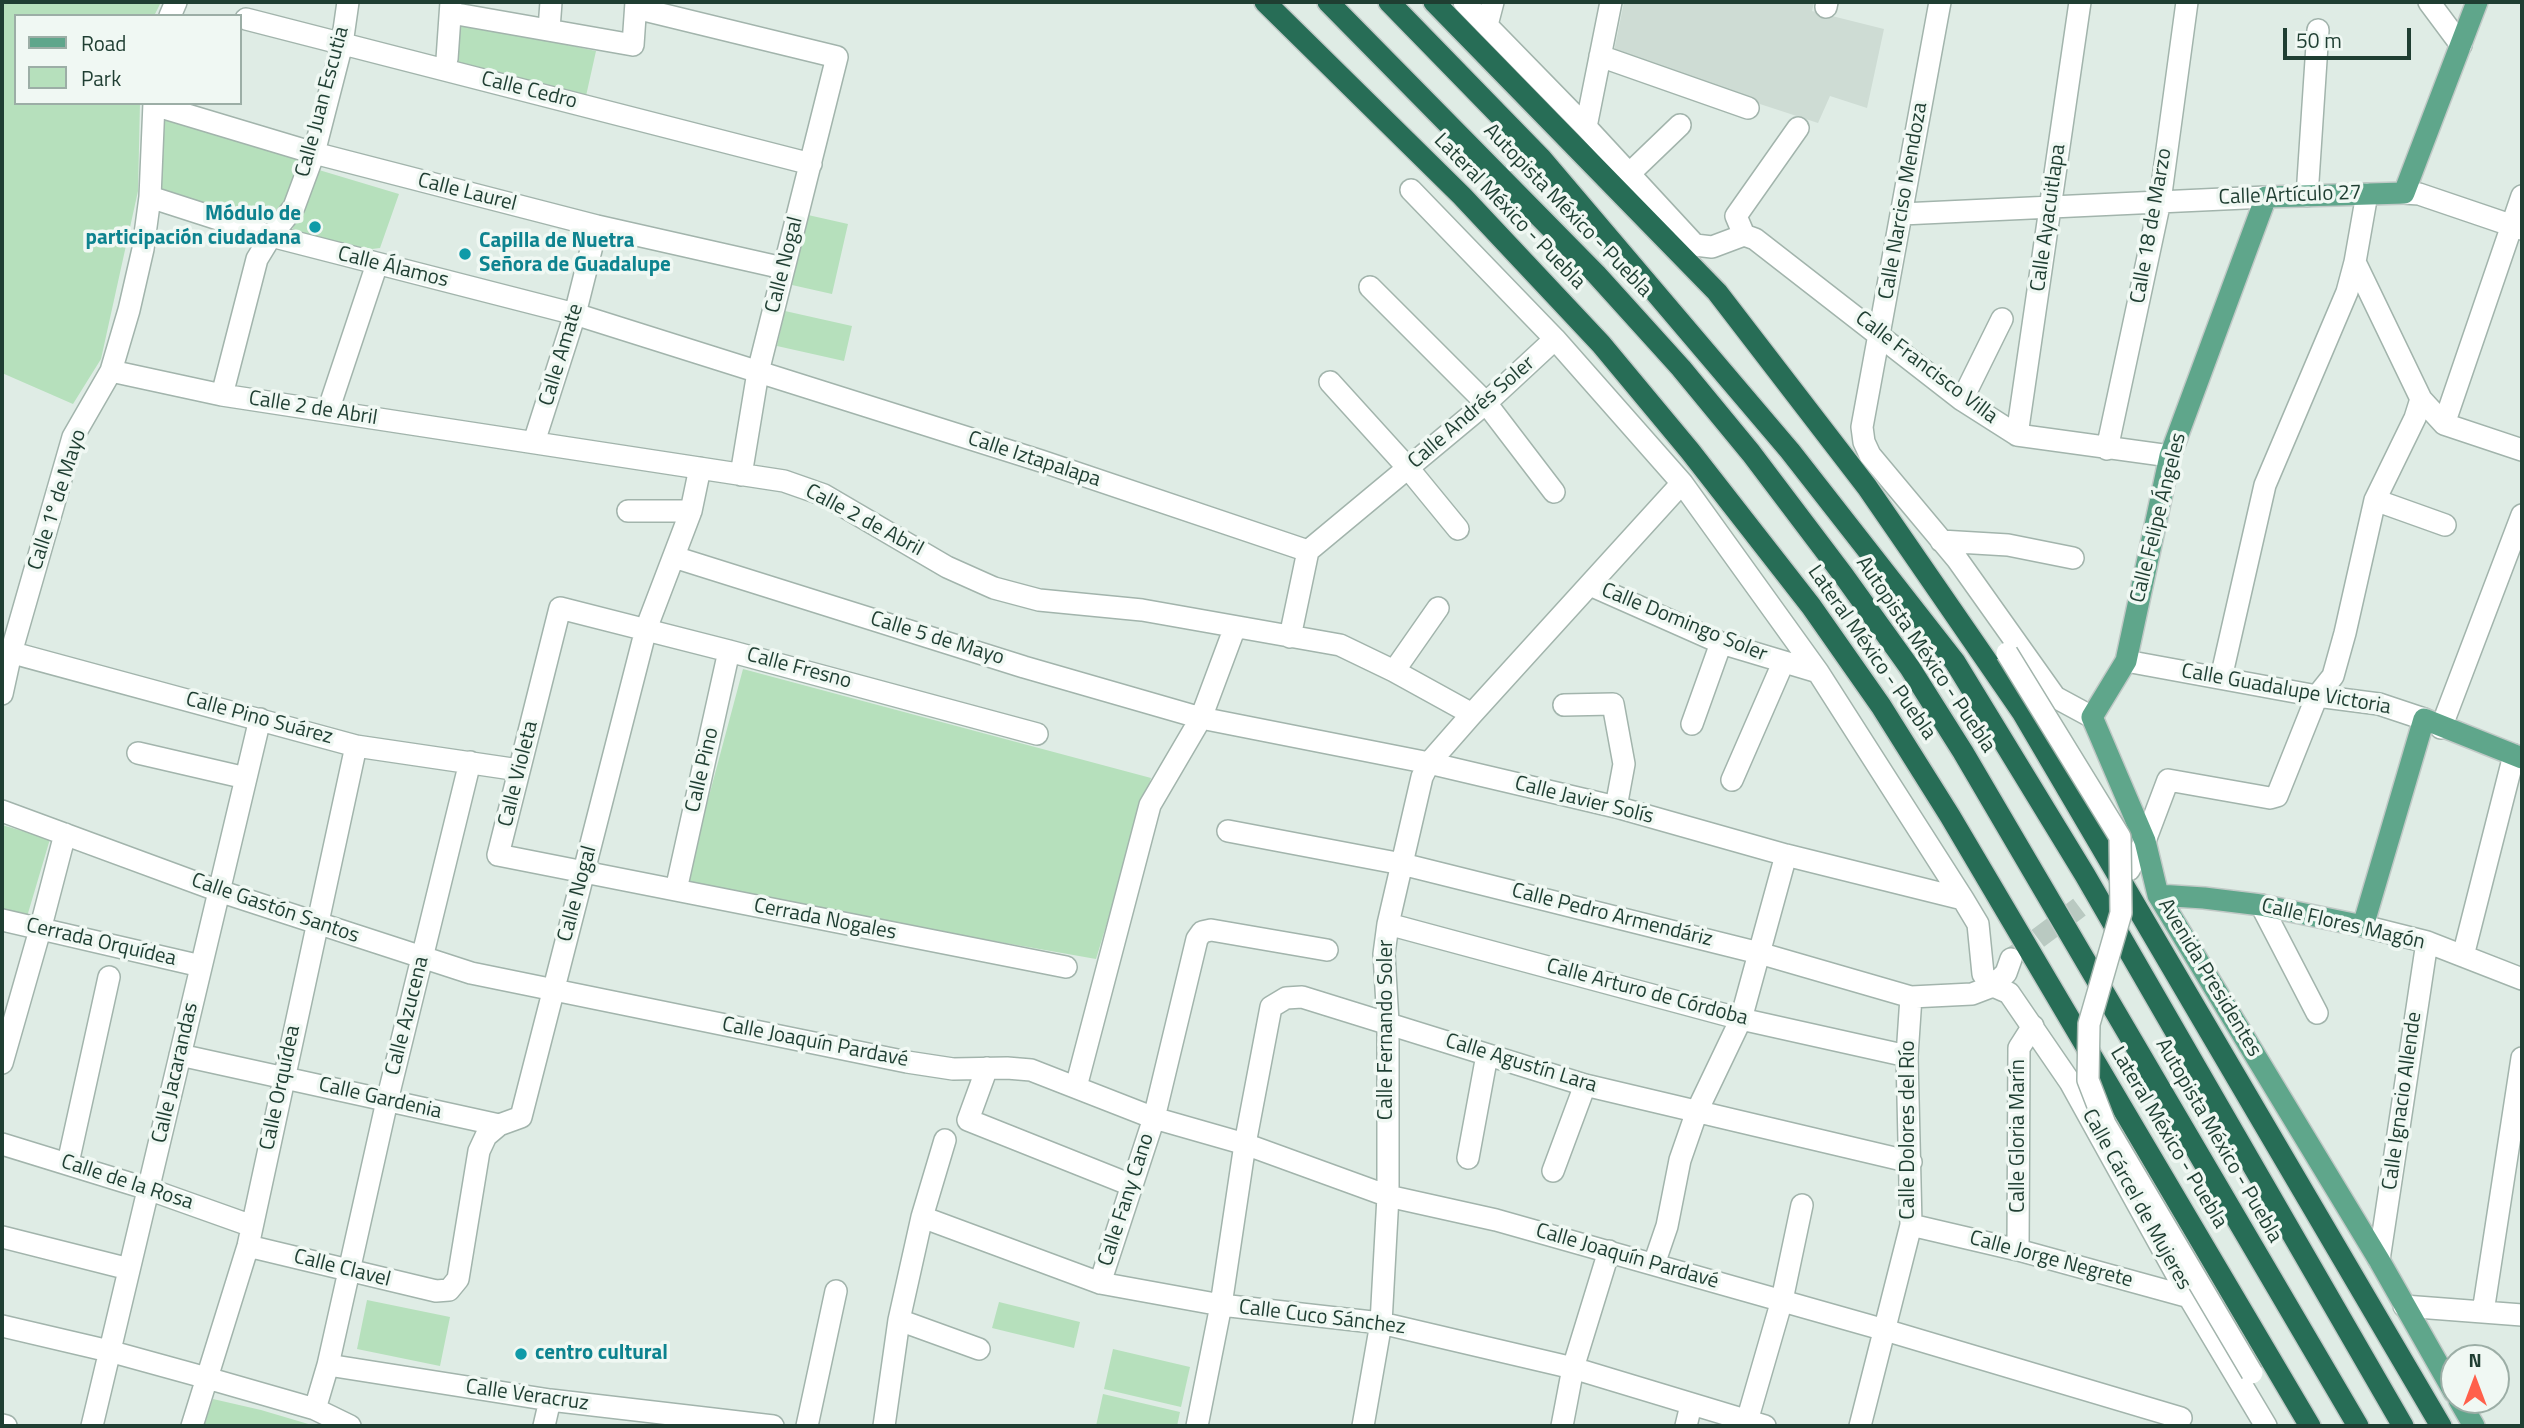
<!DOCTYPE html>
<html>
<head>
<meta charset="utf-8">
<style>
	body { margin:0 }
	#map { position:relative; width:2524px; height:1428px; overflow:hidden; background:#dfece5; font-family:"Titillium Web",sans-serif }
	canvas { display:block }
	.frame { position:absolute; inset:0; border:4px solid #1f3e32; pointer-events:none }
	.legend { position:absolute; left:14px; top:14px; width:228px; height:91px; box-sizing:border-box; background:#f0f8f3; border:2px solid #9caea6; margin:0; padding:9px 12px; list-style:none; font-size:21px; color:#1f3e32 }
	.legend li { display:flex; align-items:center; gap:14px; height:35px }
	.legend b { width:35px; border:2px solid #9caea6 }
	.north { position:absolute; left:2440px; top:1344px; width:70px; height:70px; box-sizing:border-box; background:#f0f8f3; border:2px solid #9caea6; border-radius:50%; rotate:0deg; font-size:19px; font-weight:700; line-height:28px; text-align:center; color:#1f3e32 }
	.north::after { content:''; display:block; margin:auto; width:24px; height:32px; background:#ff604b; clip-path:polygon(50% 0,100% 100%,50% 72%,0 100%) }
	.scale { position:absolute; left:2283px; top:28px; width:128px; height:32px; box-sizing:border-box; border:4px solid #1f3e32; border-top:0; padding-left:9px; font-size:21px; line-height:24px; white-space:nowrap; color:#1f3e32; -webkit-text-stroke:5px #f0f8f3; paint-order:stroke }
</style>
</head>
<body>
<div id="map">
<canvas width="2524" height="1428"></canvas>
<div class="frame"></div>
<ul class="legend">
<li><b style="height:9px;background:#5fa68b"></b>Road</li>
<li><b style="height:19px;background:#b6e0bc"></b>Park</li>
</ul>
<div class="north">N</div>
<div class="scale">50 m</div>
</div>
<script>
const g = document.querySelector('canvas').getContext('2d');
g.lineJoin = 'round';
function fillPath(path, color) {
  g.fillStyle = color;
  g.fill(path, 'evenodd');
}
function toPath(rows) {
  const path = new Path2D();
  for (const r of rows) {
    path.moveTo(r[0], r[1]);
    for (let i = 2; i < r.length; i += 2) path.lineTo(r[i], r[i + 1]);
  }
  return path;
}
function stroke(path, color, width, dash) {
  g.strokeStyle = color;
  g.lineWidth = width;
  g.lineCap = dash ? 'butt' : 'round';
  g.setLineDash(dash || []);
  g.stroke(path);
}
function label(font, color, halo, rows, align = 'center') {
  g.font = font + ' "Titillium Web",sans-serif';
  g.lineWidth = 7;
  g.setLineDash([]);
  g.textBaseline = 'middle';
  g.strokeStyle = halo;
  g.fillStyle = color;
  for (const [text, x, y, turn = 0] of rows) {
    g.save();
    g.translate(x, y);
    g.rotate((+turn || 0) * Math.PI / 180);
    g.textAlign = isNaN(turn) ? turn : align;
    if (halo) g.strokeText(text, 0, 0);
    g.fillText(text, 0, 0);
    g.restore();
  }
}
const built = toPath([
	[1624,2,1814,2,1812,11,1884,29,1867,108,1830,96,1818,123,1613,56]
]);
const green = toPath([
	[2,2,161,2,154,16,16,16,16,103,140,103,138,191,101,359,73,404,2,373],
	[454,21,596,51,586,96,451,60],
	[162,114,299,157,288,199,259,225,158,194],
	[319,170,399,194,380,248,364,250,292,230],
	[808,215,848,224,832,294,792,285],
	[785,311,852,326,844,361,777,346],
	[743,669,1151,778,1096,959,875,920,686,882],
	[2,825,50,839,26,920,2,913],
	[367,1300,450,1317,440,1366,357,1349],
	[999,1302,1080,1322,1074,1348,992,1328],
	[1113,1349,1190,1367,1181,1407,1104,1389],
	[1103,1394,1180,1412,1177,1426,1096,1426],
	[213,1399,261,1410,315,1426,204,1426]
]);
const minorTunnel = toPath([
	[2013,957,2129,870]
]);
const minor = toPath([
	[1464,2,1586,127,1695,245,1712,247,1744,235],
	[1940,2,1862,427,1864,442,1870,455,1957,559,2055,697,2092,717],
	[2429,2,2461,45],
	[1826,7,1827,2],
	[636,8,837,57,758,372,741,475],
	[451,13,633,45,636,2],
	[170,16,176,2],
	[246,19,811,164],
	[1487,25,1493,2],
	[549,29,551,2],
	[1600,56,1748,108],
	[447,59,451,2],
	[154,105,314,153,597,226,783,268],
	[1586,127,1611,2],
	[1629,174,1680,125],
	[1411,190,1555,339,1682,483,1818,672,1963,899,1978,924,1983,974,1993,986],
	[2404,193,2419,194,2522,229],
	[2307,196,2318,30],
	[150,197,271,236,575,314,1041,461,1308,551],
	[1902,214,2266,197],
	[1744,235,1755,239,1962,400,2017,435,2170,456],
	[1744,235,1736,216,1798,128],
	[2355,262,2421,399,2444,424,2522,450],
	[1370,287,1486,403,1554,492],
	[111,371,222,395,784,481,824,495,947,567,994,588,1039,600,1142,610,1340,645,1394,671,1472,714],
	[1330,382,1408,468,1458,529],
	[222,395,257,259,271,236,294,207,314,153,342,44,348,2],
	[1962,400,2002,319],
	[328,411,377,264],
	[2444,424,2522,196],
	[2017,435,2080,2],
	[534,442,575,314,597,226],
	[2107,449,2160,201,2187,2],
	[2375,500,2445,525],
	[628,511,691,511],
	[1941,541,2008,545,2073,558],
	[674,557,1024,667,1201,718,1429,763,1616,807,1786,855,1963,899],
	[1590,585,1721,643,1818,672],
	[1290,637,1308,551,1486,403,1555,339],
	[2,650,356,746,519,770],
	[2126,661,2317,696,2379,704,2424,719],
	[1394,671,1438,608],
	[2221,678,2265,485,2347,292,2355,262,2367,194],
	[2,694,11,653,73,437,111,371,129,310,143,249,150,197,154,103],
	[1564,705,1613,704,1624,764,1616,807],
	[1692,724,1721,643],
	[2441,728,2522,515],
	[1037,734,729,651,560,608,498,855,1066,967],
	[138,753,246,778],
	[1732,780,1783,663],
	[2,811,219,891,471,973,907,1062,953,1069,1007,1068,1031,1070,1154,1118,1245,1144,1388,1196,1496,1220,1885,1330,2181,1418],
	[1228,831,1402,864,1759,953,1911,997,1972,994,1993,986,2006,973,2011,959],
	[2129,870,2145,841,2168,780,2270,798,2277,796,2317,696,2333,676,2345,633,2375,500,2415,418,2421,399],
	[676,890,729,651],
	[2261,905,2317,1013],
	[2,920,201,966],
	[1388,924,1741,1019,1907,1056],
	[2363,926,2427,942,2522,979],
	[2463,956,2514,755],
	[1993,986,2009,993,2070,1082,2189,1297,2266,1426],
	[180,1055,499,1125],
	[2,1063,40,930,65,834],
	[987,1068,968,1120,1131,1185],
	[1076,1087,1150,805,1201,718,1235,627],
	[2,1144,148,1189,252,1226],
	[1468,1158,1487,1055],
	[68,1163,109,977],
	[1553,1171,1585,1085],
	[922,1217,1100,1283,1221,1305,1381,1323,1573,1368,1765,1426],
	[1911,1225,2018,1250,2189,1297],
	[2,1237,129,1269],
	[248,1246,436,1291,449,1290,458,1279,479,1151,486,1136,499,1125,521,1117,646,629,691,511,700,468],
	[2018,1250,2019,1048,2033,1026],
	[2379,1260,2427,942],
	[1654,1264,1667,1226,1680,1160,1697,1111,1741,1019,1786,855],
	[1100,1283,1154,1118,1197,939,1202,932,1211,930,1327,950],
	[2404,1306,2522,1315],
	[2483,1312,2522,1058],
	[899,1320,979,1349],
	[2,1326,109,1351,207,1378,315,1409,350,1426],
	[328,1365,387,1101,470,762],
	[315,1409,328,1365,550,1400,773,1426],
	[1747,1421,1782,1300,1802,1205],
	[2,1425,6,1426],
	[92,1426,260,719],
	[192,1426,248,1246,356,746],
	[544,1426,550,1400],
	[807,1426,836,1291],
	[884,1426,899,1320,922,1217,945,1140],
	[1197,1426,1221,1305,1245,1144,1271,1007,1286,998,1302,997,1585,1085,1911,1162],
	[1363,1426,1381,1323,1388,1196,1388,1022,1384,954,1388,924,1422,777,1429,763,1472,714,1682,483],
	[1562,1426,1573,1368,1609,1251],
	[1686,1426,1691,1405],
	[1860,1426,1911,1225,1907,1056,1911,997]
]);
const major = toPath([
	[2158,895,2204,898,2261,905,2363,926,2424,719,2522,758],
	[2454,1392,2379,1260,2158,895,2145,841,2092,717,2126,661,2170,456,2266,197,2404,193,2477,2],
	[2459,1400,2474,1426]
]);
const highway = toPath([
	[1265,2,1462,196,1601,344,1690,451,1811,606,1881,706,1950,816,2310,1426],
	[1328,2,1596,274,1681,368,1751,453,1844,576,1910,668,1963,752,2358,1426],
	[1389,2,1541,158,1790,451,1955,662,2085,875,2403,1426],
	[1434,2,1717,292,1867,487,2022,712,2441,1426]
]);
const minorBridge = toPath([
	[2007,653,2120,837,2121,913,2089,1024,2088,1080,2105,1124,2252,1373]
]);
const markers = [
	[315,227,7,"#0f9aa8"],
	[465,254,7,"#0f9aa8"],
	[521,1354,7,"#0f9aa8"]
];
const streetNames = [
	["Calle Cedro",529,91,14],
	["Calle Juan Escutia",323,102,-75],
	["Calle Laurel",467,193,14],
	["Calle Artículo 27",2290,196,-2],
	["Calle Narciso Mendoza",1904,201,-80],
	["Autopista México - Puebla",1567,211,46],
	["Lateral México - Puebla",1509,212,46],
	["Calle Ayacuitlapa",2049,218,-82],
	["Calle 18 de Marzo",2152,226,-80],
	["Calle Nogal",785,265,-76],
	["Calle Álamos",393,268,14],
	["Calle Amate",562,355,-73],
	["Calle Francisco Villa",1926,368,37],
	["Calle 2 de Abril",313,409,9],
	["Calle Andrés Soler",1472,413,-41],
	["Calle Iztapalapa",1034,460,18],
	["Calle 1º de Mayo",58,500,-72],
	["Calle Felipe Ángeles",2159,518,-76],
	["Calle 2 de Abril",864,521,28],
	["Calle Domingo Soler",1684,623,22],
	["Calle 5 de Mayo",937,639,17],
	["Lateral México - Puebla",1871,653,55],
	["Autopista México - Puebla",1925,655,56],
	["Calle Fresno",799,669,15],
	["Calle Guadalupe Victoria",2286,690,10],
	["Calle Pino Suárez",259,719,15],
	["Calle Pino",703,770,-77],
	["Calle Violeta",519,774,-76],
	["Calle Javier Solís",1584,801,14],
	["Calle Nogal",578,894,-75],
	["Calle Gastón Santos",275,909,19],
	["Calle Pedro Armendáriz",1612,916,14],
	["Cerrada Nogales",825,920,11],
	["Calle Flores Magón",2343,925,13],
	["Cerrada Orquídea",101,943,13],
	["Avenida Presidentes",2209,978,59],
	["Calle Arturo de Córdoba",1647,993,15],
	["Calle Azucena",408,1016,-76],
	["Calle Fernando Soler",1387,1030,-90],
	["Calle Joaquín Pardavé",815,1043,11],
	["Calle Agustín Lara",1521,1064,17],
	["Calle Jacarandas",176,1073,-77],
	["Calle Orquídea",281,1088,-78],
	["Calle Gardenia",380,1099,13],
	["Calle Ignacio Allende",2403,1101,-82],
	["Calle Dolores del Río",1909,1130,-90],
	["Calle Gloria Marín",2019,1136,-90],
	["Lateral México - Puebla",2168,1138,59],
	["Autopista México - Puebla",2218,1141,60],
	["Calle de la Rosa",127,1183,18],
	["Calle Fany Cano",1127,1200,-72],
	["Calle Cárcel de Mujeres",2136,1200,61],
	["Calle Joaquín Pardavé",1627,1257,16],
	["Calle Jorge Negrete",2051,1260,15],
	["Calle Clavel",342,1269,14],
	["Calle Cuco Sánchez",1322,1318,7],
	["Calle Veracruz",527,1396,8]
];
const cultureNames = [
	["Módulo de",301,215,"right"],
	["participación ciudadana",301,239,"right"],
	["Capilla de Nuetra",479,242],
	["Señora de Guadalupe",479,266],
	["centro cultural",535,1354]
];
fillPath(built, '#cedcd4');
fillPath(green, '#b6e0bc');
stroke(minorTunnel, '#b9c9c1', 21, [21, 10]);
stroke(minor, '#a2b4ac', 24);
stroke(major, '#c0c9c6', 24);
stroke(highway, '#c0c9c6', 24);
stroke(minor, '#fff', 21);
stroke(major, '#5fa68b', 21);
stroke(highway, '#276d56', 21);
stroke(minorBridge, '#a2b4ac', 24, []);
stroke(minorBridge, '#fff', 21);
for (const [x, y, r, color] of markers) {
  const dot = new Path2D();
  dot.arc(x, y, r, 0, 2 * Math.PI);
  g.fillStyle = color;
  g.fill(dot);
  stroke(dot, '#f0f8f3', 2.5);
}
label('21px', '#1f3e32', '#f0f8f3', streetNames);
label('bold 21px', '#0d838f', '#f0f8f3', cultureNames, 'left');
</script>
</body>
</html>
